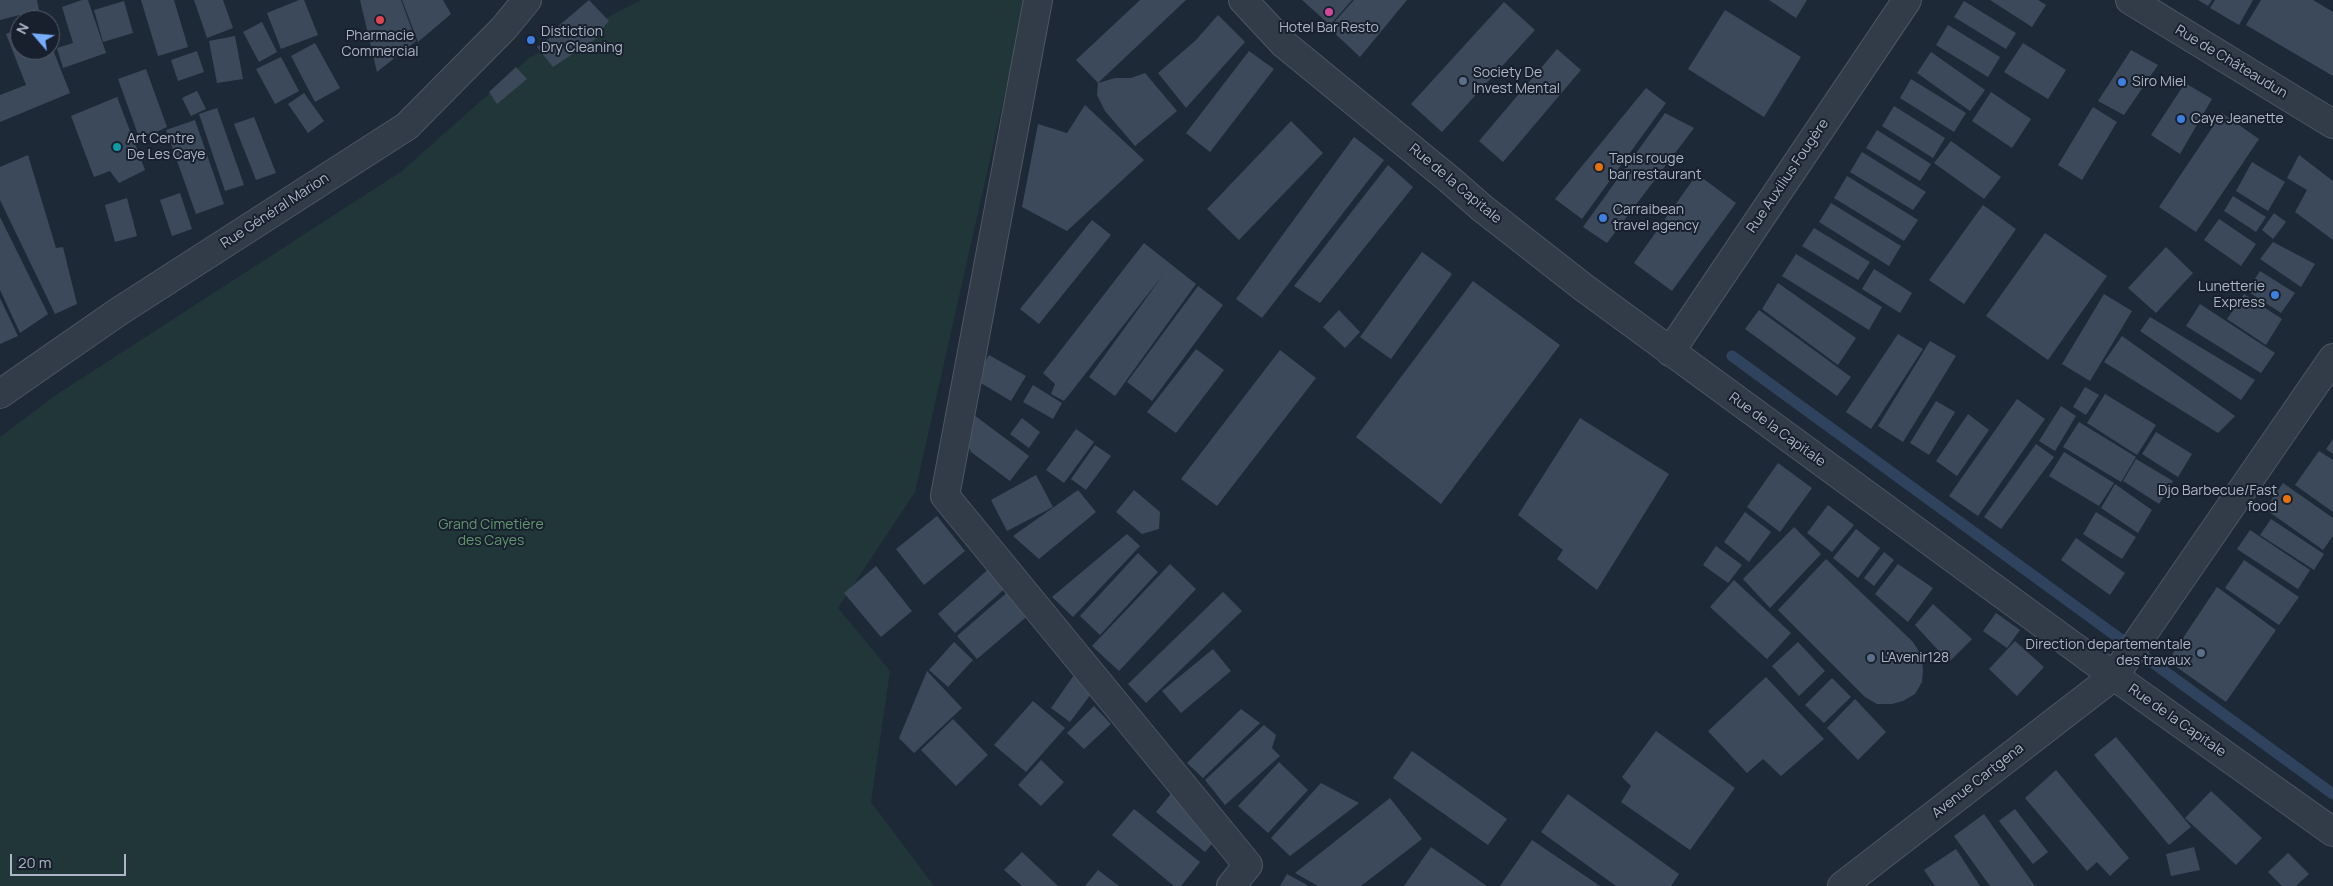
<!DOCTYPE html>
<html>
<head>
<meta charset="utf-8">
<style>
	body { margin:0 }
	#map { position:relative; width:2333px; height:886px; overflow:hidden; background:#1e2938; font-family:Manrope,sans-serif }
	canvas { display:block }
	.north { position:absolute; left:10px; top:10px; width:50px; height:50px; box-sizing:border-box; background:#18202d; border:1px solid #535c6a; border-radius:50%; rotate:297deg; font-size:14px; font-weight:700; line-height:20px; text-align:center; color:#acb6c6 }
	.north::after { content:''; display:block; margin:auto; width:18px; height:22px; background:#78acff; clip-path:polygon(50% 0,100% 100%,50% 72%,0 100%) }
	.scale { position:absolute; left:10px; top:854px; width:116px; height:22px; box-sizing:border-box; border:2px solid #acb6c6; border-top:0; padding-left:6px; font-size:15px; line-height:18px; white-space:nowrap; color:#acb6c6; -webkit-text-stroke:4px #18202d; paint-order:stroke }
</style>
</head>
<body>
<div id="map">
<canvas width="2333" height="886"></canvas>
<div class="north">N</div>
<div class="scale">20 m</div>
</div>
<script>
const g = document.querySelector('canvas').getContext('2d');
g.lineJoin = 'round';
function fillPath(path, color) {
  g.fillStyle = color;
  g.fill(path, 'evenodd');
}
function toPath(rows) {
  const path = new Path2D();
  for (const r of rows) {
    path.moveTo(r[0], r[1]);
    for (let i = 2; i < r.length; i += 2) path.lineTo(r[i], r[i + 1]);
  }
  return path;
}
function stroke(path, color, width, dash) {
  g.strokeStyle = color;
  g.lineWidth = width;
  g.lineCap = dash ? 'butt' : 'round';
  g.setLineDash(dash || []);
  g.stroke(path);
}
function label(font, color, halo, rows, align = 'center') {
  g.font = font + ' Manrope,sans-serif';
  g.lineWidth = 4;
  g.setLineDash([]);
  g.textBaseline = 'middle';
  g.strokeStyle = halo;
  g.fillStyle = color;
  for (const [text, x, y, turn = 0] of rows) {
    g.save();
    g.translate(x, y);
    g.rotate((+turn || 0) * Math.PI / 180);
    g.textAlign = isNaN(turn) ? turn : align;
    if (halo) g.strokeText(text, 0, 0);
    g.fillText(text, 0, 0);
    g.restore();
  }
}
const green = toPath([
	[641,0,1026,0,915,492,838,608,890,671,871,802,934,886,0,886,0,437,56,395,402,171,529,58]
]);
const stream = toPath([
	[1732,356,2333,794]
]);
const building = toPath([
	[0,0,37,0,39,10,0,20],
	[82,0,88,0,106,53,63,68,57,48,73,43,62,7],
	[141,0,174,0,188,47,158,56],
	[194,0,223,0,233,28,207,38],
	[299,0,304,0,318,35,281,49,267,13],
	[360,0,401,0,416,41,377,72],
	[402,0,443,0,451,14,418,42],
	[589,0,609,21,600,31,603,34,553,67,537,47,558,32,555,29],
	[1140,0,1186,0,1098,83,1115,78,1131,78,1145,73,1177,111,1135,146,1105,111,1097,95,1098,83,1076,60],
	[1302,0,1352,0,1330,25],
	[1354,0,1407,0,1360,57,1329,28],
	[1769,0,1807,0,1796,18],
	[1990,0,2038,0,2046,5,2032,27],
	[2198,0,2212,0,2208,6],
	[2215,0,2253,0,2239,25,2210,8],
	[2261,0,2313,0,2333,12,2333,76,2246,25],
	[124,1,133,33,103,42,94,10],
	[1964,1,2016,33,2006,49,1954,17],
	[1504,2,1535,30,1442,132,1411,104],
	[1725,10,1801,57,1764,117,1688,69],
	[1218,15,1245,42,1186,108,1158,73,1196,40],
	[262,22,277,52,259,62,243,32],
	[1948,25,2000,57,1988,77,1936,45],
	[20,28,20,50,50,50,50,42,70,93,0,122,0,95,26,85,6,34],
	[235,36,243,79,217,83,209,41],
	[315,43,340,88,315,102,291,56],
	[2023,43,2066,70,2048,99,2004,72],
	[1557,49,1581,70,1503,162,1479,141],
	[2131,50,2158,65,2124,115,2098,101],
	[197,51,204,72,178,81,171,60],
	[1249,51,1274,69,1210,152,1186,133],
	[1931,52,1985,90,1970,111,1917,73],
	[281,57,299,91,275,104,256,69],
	[516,67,527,79,497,104,489,92],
	[146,69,167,127,140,140,118,79],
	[1911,79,1966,113,1954,132,1900,98],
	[2185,83,2212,99,2180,154,2151,135],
	[1646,88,1666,103,1582,219,1555,199],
	[197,91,206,109,191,116,182,98],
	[1991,92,2031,119,2012,148,1972,121],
	[304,93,324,121,308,133,288,104],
	[117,97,145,170,119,183,110,171,94,177,71,116],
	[1085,105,1144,160,1067,231,1022,207,1038,124,1067,133],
	[1894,106,1945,138,1933,158,1882,126],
	[2093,107,2117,122,2082,180,2058,165],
	[217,108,244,185,225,191,199,114],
	[1665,113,1694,128,1607,243,1583,227],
	[2222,113,2259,139,2196,232,2159,207],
	[254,117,276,173,256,180,234,124],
	[195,120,224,204,196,214,166,130],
	[1291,121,1323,153,1239,240,1207,209],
	[1877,130,1931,164,1920,181,1866,148],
	[1354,137,1384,160,1262,318,1236,299],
	[1951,141,2001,177,1984,199,1934,163],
	[1862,152,1926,192,1913,210,1850,172],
	[28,155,56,248,63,247,77,304,55,314,0,200,0,167],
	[2299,155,2333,181,2333,240,2295,212,2307,190,2287,178],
	[2252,162,2285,182,2268,211,2236,191],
	[1388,165,1413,187,1320,303,1294,286],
	[1697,174,1736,203,1672,291,1634,263],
	[1847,176,1918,220,1904,241,1834,198],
	[180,193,192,229,172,236,160,200],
	[2233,196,2266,217,2256,232,2224,211],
	[127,198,137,236,115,242,105,205],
	[1831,203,1901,246,1889,266,1819,222],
	[1983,205,2016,229,1964,304,1929,280],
	[2274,213,2286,222,2273,239,2262,230],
	[0,217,48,314,20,333,0,290],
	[2219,219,2256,244,2241,266,2204,240],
	[1092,220,1111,235,1039,324,1020,309],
	[1814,228,1870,262,1858,280,1802,246],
	[2045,233,2107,276,2048,360,1986,316],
	[2273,242,2315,264,2301,287,2260,259],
	[1144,243,1196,284,1115,396,1089,377,1163,275,1064,401,1051,394,1055,384,1043,373],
	[2166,247,2193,273,2156,313,2128,288],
	[1422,252,1452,274,1391,359,1360,337],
	[1796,254,1882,307,1869,330,1782,276],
	[1874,269,1912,293,1900,313,1862,289],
	[2260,271,2295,293,2281,313,2247,291],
	[1473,281,1560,345,1441,504,1356,437],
	[1778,283,1856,338,1838,365,1762,309],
	[1198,286,1223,305,1152,401,1127,382],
	[2104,294,2132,311,2090,381,2062,364],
	[2244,294,2282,319,2266,345,2227,319],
	[0,298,18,336,0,344],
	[2200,304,2275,353,2261,373,2186,326],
	[1339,310,1360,332,1345,348,1323,327],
	[1759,310,1851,377,1837,396,1745,329],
	[2150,317,2255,380,2241,400,2140,331],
	[1898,334,1923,349,1871,429,1846,412],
	[2122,336,2235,416,2218,433,2104,362],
	[1930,341,1956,356,1903,442,1878,426],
	[1196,349,1224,370,1176,433,1147,412],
	[1280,350,1316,378,1217,506,1181,479],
	[989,355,1026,376,1011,401,974,379],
	[1033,385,1062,403,1053,419,1023,402],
	[2085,387,2099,395,2086,415,2073,407],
	[2105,394,2156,425,2137,455,2087,423],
	[2017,399,2045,419,1978,516,1949,496],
	[1936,401,1955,412,1929,455,1910,443],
	[2061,406,2076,416,2055,451,2039,441],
	[1968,414,1989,430,1957,476,1936,461],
	[974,415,1029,456,1010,481,971,452,966,441],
	[1022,418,1040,432,1029,448,1010,434],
	[1580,418,1669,474,1597,590,1557,559,1563,550,1518,515],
	[2079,422,2136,457,2121,482,2063,447],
	[1076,429,1094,442,1064,483,1046,470],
	[2156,432,2192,454,2178,477,2142,454],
	[2333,439,2333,454,2326,449],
	[2036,444,2054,457,2001,529,1984,517],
	[1095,445,1111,456,1086,490,1071,479],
	[2319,451,2333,460,2333,512,2295,485],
	[2064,452,2114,483,2099,506,2049,476],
	[2136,459,2173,481,2159,504,2123,481],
	[1778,463,1812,488,1780,532,1747,507],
	[1036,475,1053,507,1007,531,991,500],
	[2283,483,2333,518,2333,536,2323,550,2265,509],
	[2115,484,2152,510,2138,533,2101,508],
	[1078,490,1096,512,1039,559,1013,536],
	[1134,490,1160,512,1159,529,1142,534,1116,512],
	[1828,505,1854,525,1832,552,1807,533],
	[1745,512,1771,532,1749,562,1724,542],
	[2096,512,2136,537,2122,559,2083,534],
	[937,516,965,551,924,585,896,549],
	[2271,519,2324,554,2314,570,2260,535],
	[1794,527,1821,554,1770,608,1743,579],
	[1856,529,1880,548,1858,578,1833,558],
	[2250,530,2310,570,2298,589,2237,549],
	[1127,534,1140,546,1073,617,1052,597],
	[2076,538,2125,573,2110,595,2061,560],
	[1716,546,1742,565,1728,583,1703,565],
	[1884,552,1894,560,1874,586,1864,578],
	[1138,553,1158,572,1100,635,1080,616],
	[1826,559,1912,641,1921,654,1923,669,1922,682,1915,694,1903,701,1892,704,1877,704,1865,697,1778,610],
	[2244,560,2299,597,2279,625,2225,588],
	[1170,564,1196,589,1119,671,1092,646],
	[1898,564,1933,588,1908,622,1875,594],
	[876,566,912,611,881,637,844,593],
	[992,566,1009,585,955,633,938,614],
	[1734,580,1791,633,1767,659,1710,607],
	[2217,587,2276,630,2226,702,2175,666,2172,660,2173,653],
	[1011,589,1031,613,977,659,957,636],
	[1223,592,1242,611,1146,703,1128,684],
	[1933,604,1972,639,1949,662,1915,625],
	[1996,613,2020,630,2007,648,1983,631],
	[2015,641,2044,667,2017,696,1989,669],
	[954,642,973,660,948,687,929,670],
	[1798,642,1825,671,1799,696,1772,666],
	[1213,649,1231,671,1181,713,1162,691],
	[927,671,962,708,914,753,899,738],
	[1074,675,1094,690,1070,722,1051,708],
	[1766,677,1824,739,1781,776,1763,759,1747,773,1708,731],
	[1832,678,1851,697,1824,723,1805,705],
	[1855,699,1886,732,1858,760,1827,728],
	[1033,701,1065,728,1026,772,994,745],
	[1094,706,1111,724,1084,749,1067,733],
	[1241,709,1260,723,1203,778,1187,763],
	[953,719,988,755,956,786,921,750],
	[1264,725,1276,735,1272,748,1280,756,1225,805,1205,780],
	[1656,731,1735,788,1690,850,1621,802,1631,786,1622,777],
	[2116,737,2191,827,2169,845,2094,755],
	[1412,751,1507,819,1488,845,1393,778],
	[1041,760,1064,782,1041,806,1018,785],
	[1279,762,1308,790,1268,833,1238,806],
	[2056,770,2129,858,2110,876,2097,862,2087,871,2025,798],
	[1321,783,1359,803,1290,856,1271,838],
	[1174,790,1223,831,1205,852,1156,812],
	[2211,791,2262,838,2236,865,2185,818],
	[1568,794,1679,874,1671,886,1616,886,1541,832],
	[1390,798,1422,839,1361,886,1318,886,1295,873],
	[1134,809,1200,862,1181,886,1174,886,1112,835],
	[2015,809,2048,852,2033,864,1999,821],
	[1984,814,2035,886,1990,886,1954,836],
	[1532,840,1600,886,1500,886],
	[1431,847,1487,886,1404,886],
	[2194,847,2200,870,2171,876,2166,854],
	[1956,849,1980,886,1935,886,1924,870],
	[1022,852,1058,886,1022,886,1004,870],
	[2288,853,2309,874,2296,886,2282,886,2268,872],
	[1098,870,1119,886,1085,886],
	[1287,874,1309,886,1280,886]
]);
const minor = toPath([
	[1038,0,945,496,1248,865,1231,886],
	[1243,0,1284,44,1450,180,1482,208,1583,287,2114,676,2333,832],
	[2130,0,2333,124],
	[1670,352,1907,0],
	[0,394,118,312,407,126,504,28,527,0],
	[1842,886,2114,676,2333,358]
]);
const markers = [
	[1329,12,5,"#d1479c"],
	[380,20,5,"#e0444e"],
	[531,40,5,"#3f7fe0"],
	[1463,81,5,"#5c6f8a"],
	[2122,82,5,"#3f7fe0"],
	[2181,119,5,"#3f7fe0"],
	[117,147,5,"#0f9aa8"],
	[1599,167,5,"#e8710a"],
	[1603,218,5,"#3f7fe0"],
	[2275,295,5,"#3f7fe0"],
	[2287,499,5,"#e8710a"],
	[2201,653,5,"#5c6f8a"],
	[1871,658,5,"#5c6f8a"]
];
const poiNames = [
	["Hotel Bar Resto",1329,28,"center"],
	["Distiction",541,32],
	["Dry Cleaning",541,48],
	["Pharmacie",380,36,"center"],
	["Commercial",380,52,"center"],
	["Society De",1473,73],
	["Invest Mental",1473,89],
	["Siro Miel",2132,82],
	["Caye Jeanette",2191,119],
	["Art Centre",127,139],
	["De Les Caye",127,155],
	["Tapis rouge",1609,159],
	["bar restaurant",1609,175],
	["Carraibean",1613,210],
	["travel agency",1613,226],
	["Lunetterie",2265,287,"right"],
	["Express",2265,303,"right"],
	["Djo Barbecue/Fast",2277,491,"right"],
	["food",2277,507,"right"],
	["Direction departementale",2191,645,"right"],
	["des travaux",2191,661,"right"],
	["L'Avenir128",1881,658]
];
const streetNames = [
	["Rue de Châteaudun",2231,62,31],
	["Rue Auxilius Fougère",1788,176,-56],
	["Rue de la Capitale",1455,184,40],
	["Rue Général Marion",275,211,-33],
	["Rue de la Capitale",1777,430,36],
	["Rue de la Capitale",2177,721,35],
	["Avenue Cartgena",1978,781,-38]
];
const parkNames = [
	["Grand Cimetière",491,525],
	["des Cayes",491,541]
];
fillPath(green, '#203639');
stroke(stream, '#2f435f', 11);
fillPath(building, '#3c495b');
stroke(minor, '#4d5664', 30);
stroke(minor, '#323b48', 28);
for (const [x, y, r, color] of markers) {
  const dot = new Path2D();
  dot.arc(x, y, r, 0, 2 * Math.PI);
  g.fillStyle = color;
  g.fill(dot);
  stroke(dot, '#18202d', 2);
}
label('14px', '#acb6c6', '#18202d', poiNames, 'left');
label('14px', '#acb6c6', '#18202d', streetNames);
label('14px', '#62976f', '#18202d', parkNames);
</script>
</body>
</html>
